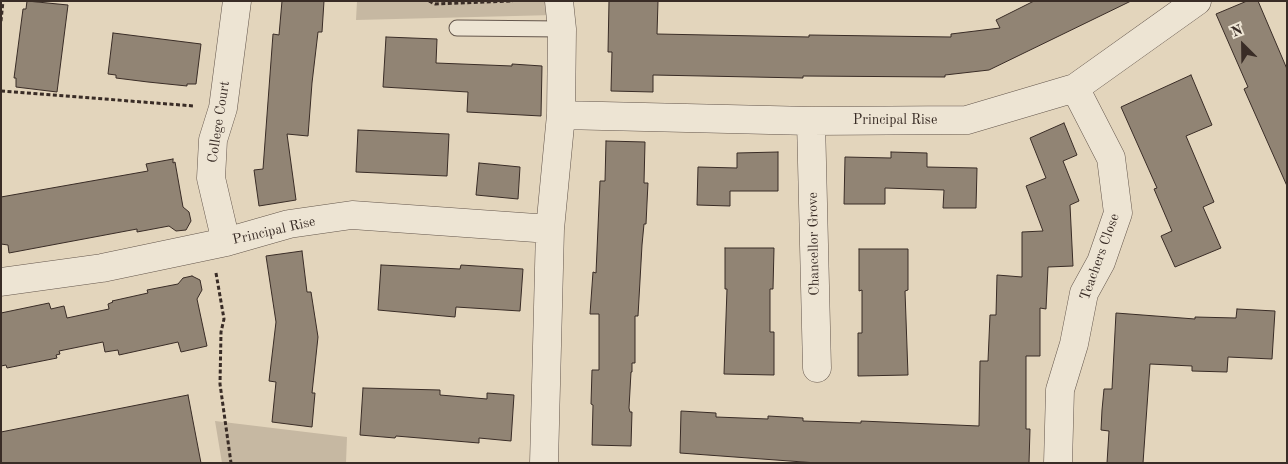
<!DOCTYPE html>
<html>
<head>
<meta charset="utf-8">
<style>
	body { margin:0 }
	#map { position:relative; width:1288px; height:464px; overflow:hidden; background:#e3d5bc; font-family:"Old Standard TT",serif }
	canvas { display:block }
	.frame { position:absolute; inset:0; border:2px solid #392c26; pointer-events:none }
	.north { position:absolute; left:1218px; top:20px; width:50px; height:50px; -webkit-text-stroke:4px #ede4d3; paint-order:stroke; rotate:337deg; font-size:14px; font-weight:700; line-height:20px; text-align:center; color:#392c26 }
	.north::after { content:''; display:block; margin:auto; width:18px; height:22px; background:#392c26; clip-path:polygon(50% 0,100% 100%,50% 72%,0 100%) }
</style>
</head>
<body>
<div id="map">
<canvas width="1288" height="464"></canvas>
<div class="frame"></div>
<div class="north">N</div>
</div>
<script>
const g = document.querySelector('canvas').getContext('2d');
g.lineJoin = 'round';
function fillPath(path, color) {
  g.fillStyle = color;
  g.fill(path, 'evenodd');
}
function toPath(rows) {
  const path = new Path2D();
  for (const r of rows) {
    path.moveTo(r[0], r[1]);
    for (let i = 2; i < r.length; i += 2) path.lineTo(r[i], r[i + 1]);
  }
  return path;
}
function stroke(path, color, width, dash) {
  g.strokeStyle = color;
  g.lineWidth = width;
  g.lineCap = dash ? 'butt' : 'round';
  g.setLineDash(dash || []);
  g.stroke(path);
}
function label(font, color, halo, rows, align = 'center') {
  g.font = font + ' "Old Standard TT",serif';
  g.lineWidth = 4.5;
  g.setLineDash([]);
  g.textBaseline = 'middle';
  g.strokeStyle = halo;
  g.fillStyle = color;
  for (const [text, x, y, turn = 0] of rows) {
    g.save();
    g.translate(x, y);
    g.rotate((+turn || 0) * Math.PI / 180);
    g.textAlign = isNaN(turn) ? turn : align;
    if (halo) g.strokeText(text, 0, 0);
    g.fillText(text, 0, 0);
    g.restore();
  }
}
const green = toPath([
	[357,1,553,1,554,15,356,20],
	[215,421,347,437,346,463,222,463]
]);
const building = toPath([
	[27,1,68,5,57,92,16,87,16,78,14,78,23,9,26,9,27,1],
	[282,1,324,1,322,32,318,32,312,83,308,136,287,134,296,200,259,206,254,170,263,169,273,34,279,35,282,1],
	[609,1,658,1,657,34,809,37,809,35,951,37,951,34,1000,28,996,20,1034,1,1131,1,989,70,945,75,945,77,803,76,803,78,653,75,653,92,611,91,612,52,608,52,609,1],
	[1247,1,1258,1,1287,69,1287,186,1244,89,1248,87,1216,14,1247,1],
	[113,33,201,44,196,84,187,84,187,86,148,82,116,78,116,75,108,74,113,33],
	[386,37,437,39,436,63,512,66,512,64,542,66,541,116,467,112,468,92,383,87,386,37],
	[1191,75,1212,125,1186,136,1214,202,1203,207,1221,248,1175,267,1161,236,1172,231,1154,189,1157,188,1121,107,1191,75],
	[1064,123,1077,155,1063,161,1079,201,1070,205,1073,266,1048,267,1046,309,1040,308,1040,356,1026,356,1026,429,1030,429,1029,463,817,463,680,453,681,411,716,413,716,417,768,419,768,416,803,418,803,421,861,423,861,421,979,426,980,361,988,361,990,315,996,315,997,275,1022,277,1022,232,1043,231,1026,186,1046,178,1030,138,1064,123],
	[358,130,449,134,447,176,356,172,358,130],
	[606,141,645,142,644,183,648,183,647,203,646,224,644,224,642,245,638,316,635,316,635,363,632,363,632,372,631,372,629,408,630,412,632,412,631,446,592,445,593,405,591,404,592,370,599,370,599,314,590,314,593,272,596,273,600,181,605,181,606,141],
	[778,152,778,191,730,191,730,206,697,205,698,167,737,168,737,153,778,152],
	[891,152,927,153,927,167,977,168,976,208,943,208,944,190,885,188,885,204,844,204,845,157,891,158,891,152],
	[173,159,173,163,175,162,183,207,189,212,191,221,186,230,176,231,169,226,137,232,137,229,9,253,8,245,1,244,1,197,148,171,146,164,173,159],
	[479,163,520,167,518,199,476,195,479,163],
	[725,248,774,248,773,289,770,289,770,332,774,332,774,375,724,374,727,289,725,289,725,248],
	[859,249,908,249,908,290,905,291,908,375,858,376,858,333,862,333,862,290,859,291,859,249],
	[302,251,307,292,311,292,318,337,312,393,315,393,312,427,272,422,276,382,269,381,276,322,266,256,302,251],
	[381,265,460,269,461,265,523,269,520,311,456,307,455,317,378,310,381,265],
	[192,276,200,280,202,290,197,299,207,346,181,352,178,342,119,355,118,350,105,352,103,342,59,351,60,354,56,355,57,358,7,368,6,365,1,366,1,313,49,303,51,309,64,306,67,318,109,309,108,304,113,302,112,301,148,293,147,290,178,284,183,278,192,276],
	[1237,309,1275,311,1272,359,1228,357,1227,372,1192,371,1192,366,1150,364,1143,463,1107,463,1109,431,1101,430,1102,410,1104,389,1112,389,1116,313,1195,319,1195,317,1236,318,1237,309],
	[363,388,440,390,440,395,487,399,487,393,514,395,511,441,479,438,479,443,396,436,395,438,360,435,363,388],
	[188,395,201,463,1,463,1,432,188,395]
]);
const path = toPath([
	[429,1,435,4,513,1],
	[1,21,3,1],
	[1,91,194,106],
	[216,273,224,319,221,332,220,384,231,463]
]);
const service = toPath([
	[457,28,562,29]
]);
const minor = toPath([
	[561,115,811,121,967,120,1075,88,1197,1],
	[811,121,817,368],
	[226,242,211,178,213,140,223,108,237,1],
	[1,282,102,268,226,242,289,224,352,215,550,229,561,115,562,29,559,1],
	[544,463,550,229],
	[1058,463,1060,390,1074,344,1084,293,1101,262,1118,213,1111,158,1075,88]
]);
const streetNames = [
	["Principal Rise",895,120],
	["College Court",219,122,-81],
	["Principal Rise",274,231,-13],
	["Chancellor Grove",814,244,-91],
	["Teachers Close",1100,257,-70]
];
fillPath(green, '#c6b8a2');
fillPath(building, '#918474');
stroke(building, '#392c26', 1);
stroke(service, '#64564c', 17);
stroke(minor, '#64564c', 29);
stroke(path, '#392c26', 3, [4, 2.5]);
stroke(service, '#ede4d3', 15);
stroke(minor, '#ede4d3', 28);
label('14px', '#392c26', '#ede4d3', streetNames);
</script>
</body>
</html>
